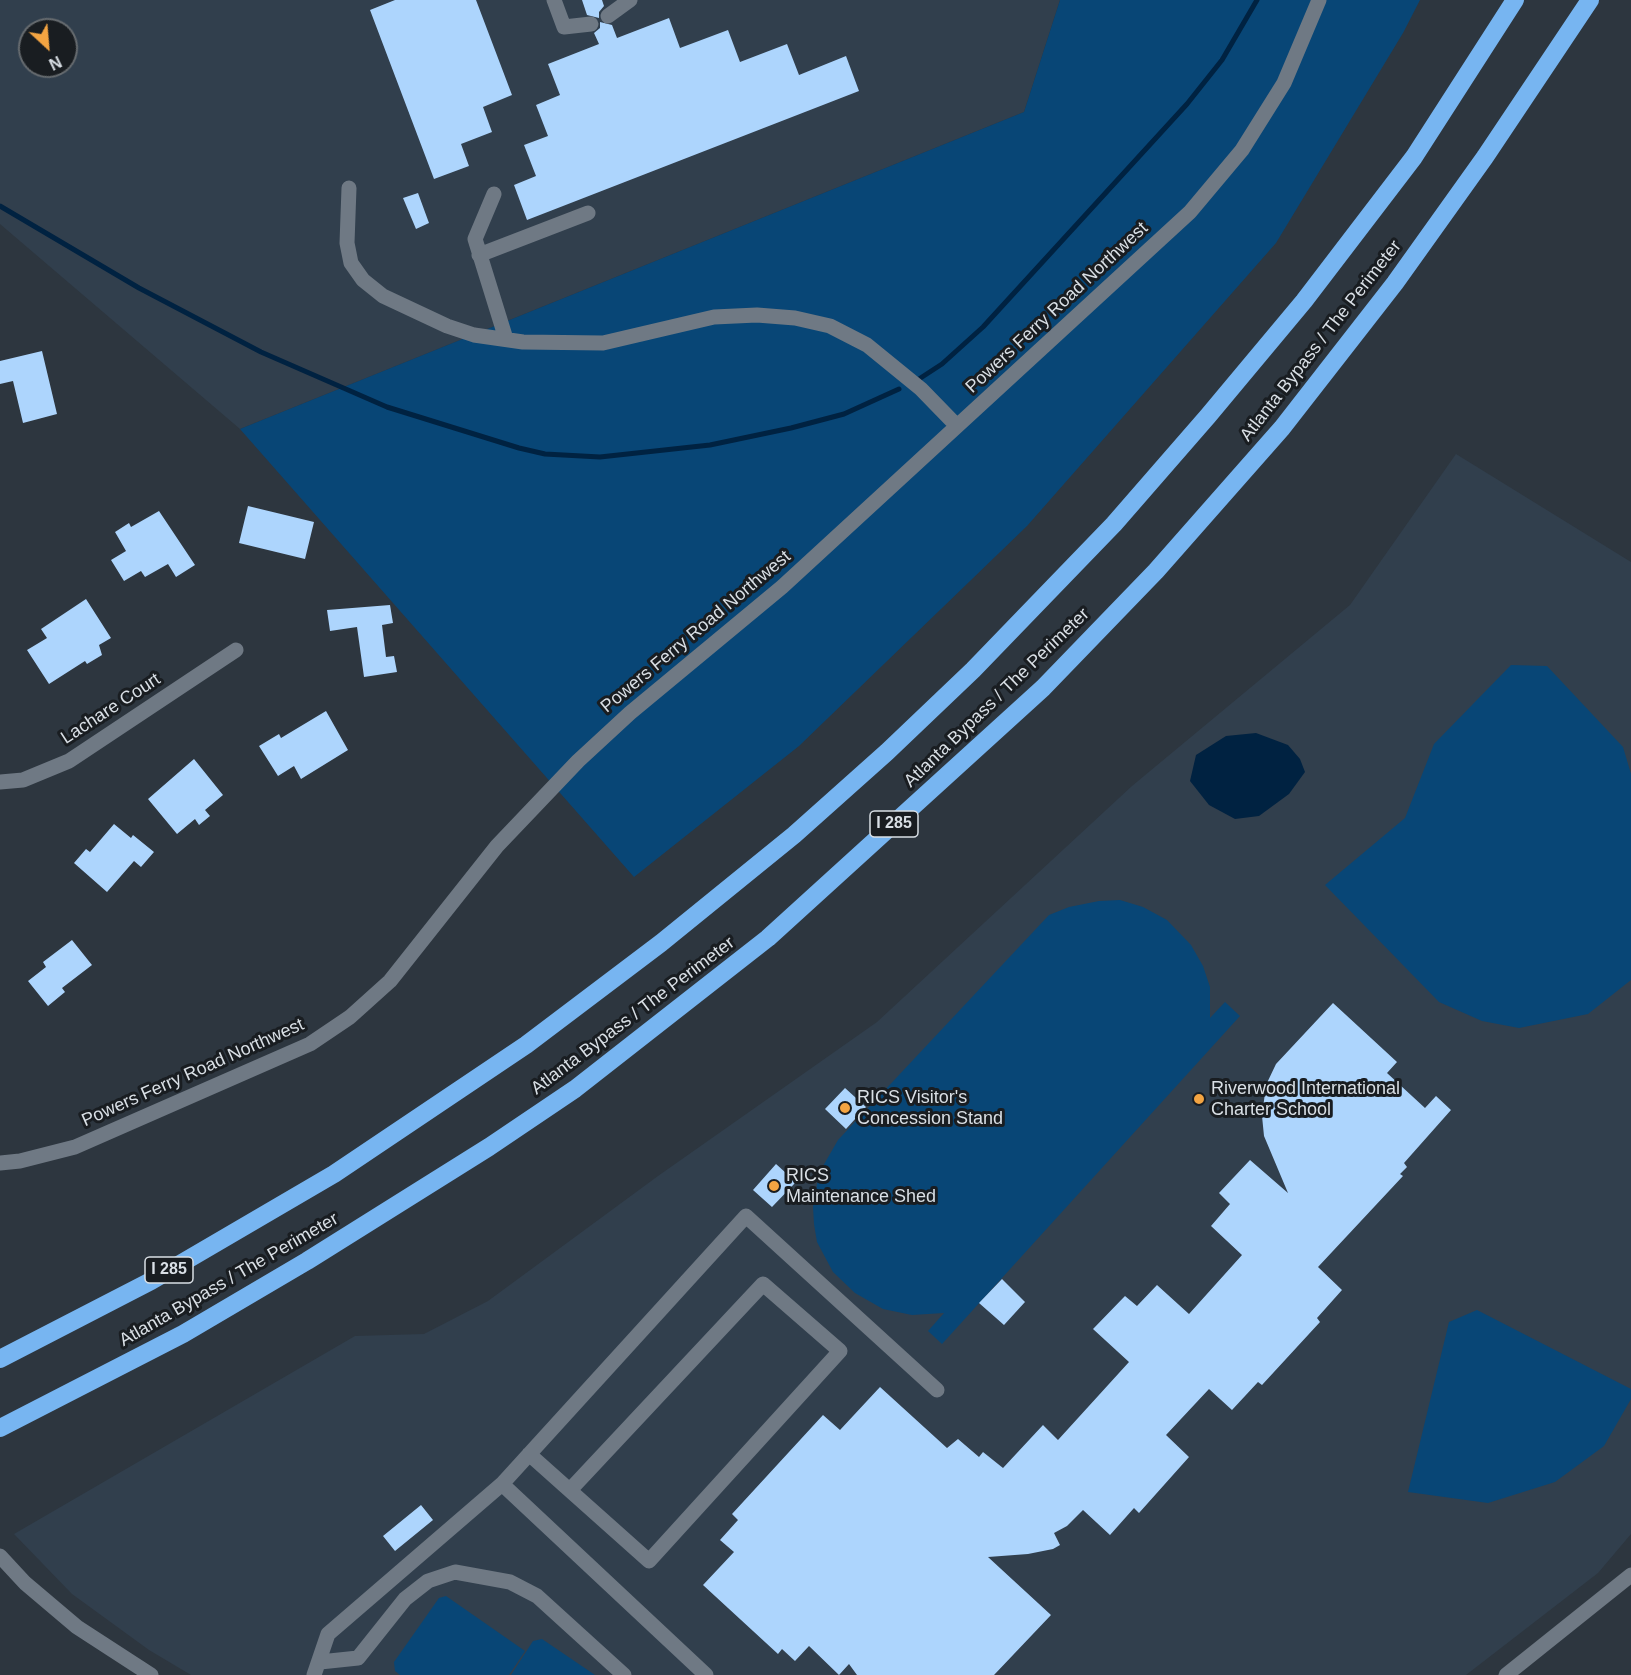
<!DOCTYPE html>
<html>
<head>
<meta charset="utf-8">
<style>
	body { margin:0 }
	#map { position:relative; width:1631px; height:1675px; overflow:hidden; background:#2d363f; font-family:Helvetica,sans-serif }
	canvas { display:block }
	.north { position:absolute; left:18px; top:18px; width:60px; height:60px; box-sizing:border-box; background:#191d21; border:2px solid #666b6f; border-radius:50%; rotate:154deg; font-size:16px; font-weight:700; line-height:24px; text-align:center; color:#d9dfe5 }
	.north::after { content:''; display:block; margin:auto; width:21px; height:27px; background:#f3a442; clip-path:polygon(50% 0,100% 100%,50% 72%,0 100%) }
</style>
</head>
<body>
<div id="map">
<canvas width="1631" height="1675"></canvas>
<div class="north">N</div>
</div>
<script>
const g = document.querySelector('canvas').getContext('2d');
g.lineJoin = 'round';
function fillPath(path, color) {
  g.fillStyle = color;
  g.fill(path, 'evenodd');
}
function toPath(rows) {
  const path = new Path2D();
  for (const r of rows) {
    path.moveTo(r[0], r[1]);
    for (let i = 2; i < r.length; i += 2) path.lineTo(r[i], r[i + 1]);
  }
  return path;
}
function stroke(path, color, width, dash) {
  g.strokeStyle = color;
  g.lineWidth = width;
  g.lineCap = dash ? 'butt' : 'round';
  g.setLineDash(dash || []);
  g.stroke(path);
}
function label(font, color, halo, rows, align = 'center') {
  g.font = font + ' Helvetica,sans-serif';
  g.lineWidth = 6;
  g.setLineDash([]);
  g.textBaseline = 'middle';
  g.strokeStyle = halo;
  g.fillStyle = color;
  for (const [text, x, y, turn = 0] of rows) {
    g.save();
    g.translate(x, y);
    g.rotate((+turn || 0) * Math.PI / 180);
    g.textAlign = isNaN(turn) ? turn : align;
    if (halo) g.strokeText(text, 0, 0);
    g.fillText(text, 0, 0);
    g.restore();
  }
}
const built = toPath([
	[0,0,1060,0,1024,112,240,429,0,224],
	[30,30,66,30,66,66,30,66],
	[1456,454,1631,562,1631,1534,1598,1573,1466,1675,191,1675,149,1650,72,1594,14,1534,355,1336,424,1334,488,1301,658,1176,877,1022,1132,786,1350,605]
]);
const green = toPath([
	[1060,0,1420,0,1403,33,1276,243,1027,526,799,746,634,877,240,429,1024,112],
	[1511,665,1547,666,1623,747,1631,774,1631,980,1588,1014,1519,1028,1482,1021,1439,1002,1325,885,1405,818,1434,744],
	[1120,900,1143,907,1167,920,1191,945,1203,966,1210,987,1210,1018,1225,1002,1240,1016,942,1344,928,1331,944,1313,912,1315,883,1309,855,1293,833,1272,817,1242,814,1224,813,1207,819,1173,838,1140,1049,915,1069,907,1099,901],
	[1477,1310,1631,1389,1631,1399,1604,1446,1555,1482,1488,1503,1408,1492,1449,1322],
	[446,1596,525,1651,509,1675,400,1675,395,1671,394,1662,439,1598],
	[542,1639,595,1675,511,1675,533,1641]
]);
const water = toPath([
	[1256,733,1288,745,1300,759,1305,772,1289,794,1259,816,1235,819,1209,805,1190,781,1196,755,1226,736]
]);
const stream = toPath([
	[0,206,139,288,261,352,387,407,519,448,545,454,600,457,710,445,791,428,844,414,899,389],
	[919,379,942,364,983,327,1187,104,1222,60,1257,0]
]);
const building = toPath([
	[395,0,476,0,512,95,483,107,492,132,461,144,469,166,434,179,370,10],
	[582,0,602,0,604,6,599,12,599,18,587,15],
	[669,18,680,48,728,30,740,62,787,44,799,75,846,56,859,91,527,220,514,185,536,176,524,145,548,136,536,105,560,95,548,64,599,44,594,33,600,28,600,22,612,25,617,38],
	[418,193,429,223,416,229,403,198],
	[42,351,57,414,23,423,13,381,0,384,0,361],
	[248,506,314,522,305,559,239,543],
	[159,511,195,565,176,577,168,564,145,577,141,571,124,581,111,560,126,551,115,532,129,523,131,527],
	[86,599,111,638,99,645,102,655,87,664,85,661,49,684,27,650,47,638,41,629],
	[390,605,393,623,382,625,386,657,394,656,397,672,364,677,357,627,330,631,327,610],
	[326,711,348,750,301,779,294,766,278,776,259,746,279,734,281,738],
	[194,759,223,795,205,810,210,816,199,825,195,819,177,834,148,799],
	[114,824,131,838,133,835,154,852,141,867,134,861,107,892,74,863,86,849,90,852],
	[72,940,92,965,62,988,65,992,48,1006,28,981,46,967,43,962],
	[1333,1003,1397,1062,1387,1073,1425,1108,1436,1096,1451,1110,1404,1163,1407,1167,1400,1174,1403,1176,1318,1267,1342,1290,1317,1318,1320,1322,1262,1385,1258,1382,1232,1410,1209,1389,1166,1435,1189,1457,1139,1513,1134,1508,1110,1535,1083,1510,1067,1526,1054,1533,1060,1545,1053,1549,1028,1554,988,1557,1051,1615,994,1675,857,1675,849,1664,839,1675,809,1646,795,1661,782,1649,778,1654,703,1585,734,1552,720,1540,738,1520,732,1514,823,1415,840,1430,880,1387,947,1448,958,1439,979,1457,983,1452,1003,1468,1043,1425,1058,1440,1129,1362,1093,1329,1125,1296,1137,1306,1157,1285,1189,1314,1242,1255,1211,1226,1230,1204,1219,1193,1250,1160,1288,1193,1264,1136,1262,1116,1266,1085,1276,1064],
	[845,1088,866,1107,846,1129,825,1109],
	[776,1164,796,1182,772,1207,753,1190],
	[1002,1279,1025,1302,1004,1325,979,1303],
	[421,1505,433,1520,395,1551,383,1536]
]);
const minor = toPath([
	[554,0,564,27,591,24],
	[608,16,630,0],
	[349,188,347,243,351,263,363,280,383,296,447,326,474,335,523,342,603,343,714,317,757,315,795,318,830,326,867,345,921,389,957,426],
	[494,194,475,239,506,339],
	[479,255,588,213],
	[0,782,23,780,69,761,236,650],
	[0,1163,20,1161,75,1147,310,1044,350,1017,390,981,497,846,578,761,630,713,782,587,1190,212,1242,150,1284,83,1319,0],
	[529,1454,649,1561,840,1351,763,1284,570,1490],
	[502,1484,746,1216,937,1390],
	[0,1556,25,1583,77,1627,151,1675],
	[320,1662,358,1658,405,1599,428,1581,455,1572,510,1582,537,1596,624,1675],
	[314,1675,328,1634,502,1484,706,1675],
	[1506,1675,1631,1575]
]);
const highway = toPath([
	[0,1359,151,1281,334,1174,526,1045,661,943,794,835,887,752,973,670,1114,524,1208,416,1304,301,1414,157,1515,0],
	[0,1428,183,1334,307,1261,489,1147,575,1089,768,938,1043,688,1156,571,1282,428,1395,283,1485,157,1590,0]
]);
const markers = [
	[1199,1099,6,"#f3a442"],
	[845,1108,6,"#f3a442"],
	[774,1186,6,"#f3a442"]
];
const shields = [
	[894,824,48],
	[169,1270,48]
];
const shieldNames = [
	["I 285",894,824],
	["I 285",169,1270]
];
const streetNames = [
	["Powers Ferry Road Northwest",1057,308,-43],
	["Atlanta Bypass / The Perimeter",1321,341,-52],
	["Powers Ferry Road Northwest",696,632,-40],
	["Atlanta Bypass / The Perimeter",997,698,-44],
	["Lachare Court",111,709,-33],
	["Atlanta Bypass / The Perimeter",633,1016,-37],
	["Powers Ferry Road Northwest",193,1073,-24],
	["Atlanta Bypass / The Perimeter",229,1280,-30]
];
const poiNames = [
	["Riverwood International",1211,1089],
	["Charter School",1211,1110],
	["RICS Visitor's",857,1098],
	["Concession Stand",857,1119],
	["RICS",786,1176],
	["Maintenance Shed",786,1197]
];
fillPath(built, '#313f4d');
fillPath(green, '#084676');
fillPath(water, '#002241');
stroke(stream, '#002241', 5);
fillPath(building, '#add5fd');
stroke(minor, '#6f7984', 15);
stroke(highway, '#77b5f1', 18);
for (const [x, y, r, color] of markers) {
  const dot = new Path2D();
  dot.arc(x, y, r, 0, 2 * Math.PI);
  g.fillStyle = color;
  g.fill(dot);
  stroke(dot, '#191d21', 2);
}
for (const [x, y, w] of shields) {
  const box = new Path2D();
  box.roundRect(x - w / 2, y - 13, w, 26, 4.5);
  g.fillStyle = '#191d21';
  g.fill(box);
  stroke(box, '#d9dfe5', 1.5);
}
label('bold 16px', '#d9dfe5', null, shieldNames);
label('18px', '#d9dfe5', '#191d21', streetNames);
label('18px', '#d9dfe5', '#191d21', poiNames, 'left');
</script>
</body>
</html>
